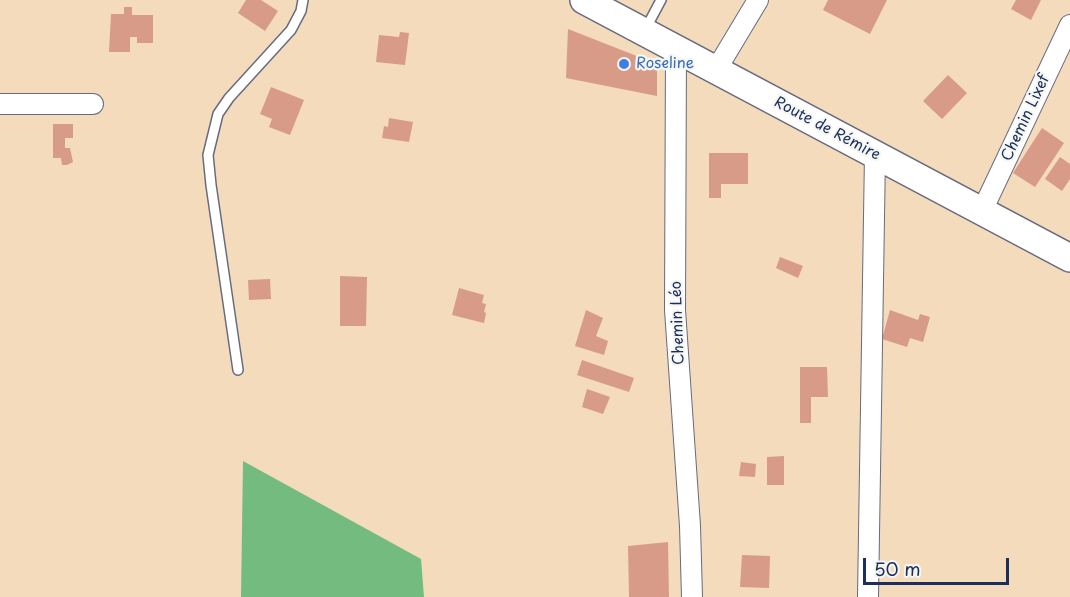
<!DOCTYPE html>
<html>
<head>
<meta charset="utf-8">
<style>
	body { margin:0 }
	#map { position:relative; width:1070px; height:597px; overflow:hidden; background:#f3dbbc; font-family:"Playpen Sans",sans-serif }
	canvas { display:block }
	.scale { position:absolute; left:863px; top:558px; width:146px; height:27px; box-sizing:border-box; border:3px solid #1b2f5e; border-top:0; padding-left:8px; font-size:18px; line-height:21px; white-space:nowrap; color:#1b2f5e; -webkit-text-stroke:4px #f6f6f2; paint-order:stroke }
</style>
</head>
<body>
<div id="map">
<canvas width="1070" height="597"></canvas>
<div class="scale">50 m</div>
</div>
<script>
const g = document.querySelector('canvas').getContext('2d');
g.lineJoin = 'round';
function fillPath(path, color) {
  g.fillStyle = color;
  g.fill(path, 'evenodd');
}
function toPath(rows) {
  const path = new Path2D();
  for (const r of rows) {
    path.moveTo(r[0], r[1]);
    for (let i = 2; i < r.length; i += 2) path.lineTo(r[i], r[i + 1]);
  }
  return path;
}
function stroke(path, color, width, dash) {
  g.strokeStyle = color;
  g.lineWidth = width;
  g.lineCap = dash ? 'butt' : 'round';
  g.setLineDash(dash || []);
  g.stroke(path);
}
function label(font, color, halo, rows, align = 'center') {
  g.font = font + ' "Playpen Sans",sans-serif';
  g.lineWidth = 4.5;
  g.setLineDash([]);
  g.textBaseline = 'middle';
  g.strokeStyle = halo;
  g.fillStyle = color;
  for (const [text, x, y, turn = 0] of rows) {
    g.save();
    g.translate(x, y);
    g.rotate((+turn || 0) * Math.PI / 180);
    g.textAlign = isNaN(turn) ? turn : align;
    if (halo) g.strokeText(text, 0, 0);
    g.fillText(text, 0, 0);
    g.restore();
  }
}
const forest = toPath([
	[243,461,421,559,424,597,241,597]
]);
const building = toPath([
	[246,0,261,0,278,11,265,31,238,13],
	[828,0,887,0,870,34,823,10],
	[1016,0,1041,0,1031,20,1011,9],
	[124,7,132,7,132,15,153,15,153,43,137,43,137,37,130,37,130,52,109,52,111,14,124,14],
	[568,29,657,64,657,96,566,78],
	[400,32,409,33,405,65,376,62,379,35,399,37],
	[948,75,967,93,942,119,923,101],
	[271,87,304,100,290,135,269,127,272,119,260,114],
	[389,118,413,122,409,142,382,138,384,126,388,127],
	[53,124,73,124,73,138,65,138,65,148,70,148,73,162,67,165,62,165,61,158,53,158],
	[1042,128,1064,143,1035,187,1013,173],
	[709,153,748,153,748,184,721,184,721,198,709,198],
	[1060,157,1070,164,1070,179,1062,191,1045,179],
	[780,257,803,266,798,278,776,268],
	[340,276,367,277,366,326,340,326],
	[270,279,271,299,249,300,248,280],
	[459,288,484,295,482,303,486,304,484,312,486,313,484,323,452,315],
	[586,310,603,318,596,336,608,341,604,355,575,346],
	[890,310,918,320,920,314,930,317,923,342,910,338,907,347,882,339],
	[582,360,634,378,629,392,577,375],
	[800,367,827,367,828,397,811,397,811,423,800,423],
	[587,389,610,397,603,414,582,407],
	[784,456,784,485,767,485,767,457],
	[741,462,756,464,755,477,739,476],
	[668,542,669,597,629,597,628,546],
	[742,555,770,556,769,588,740,587]
]);
const lane = toPath([
	[645,30,661,0],
	[238,370,211,185,208,155,218,114,229,98,291,30,301,11,303,0]
]);
const street = toPath([
	[676,49,675,310,690,526,692,597],
	[716,70,758,0],
	[0,104,93,104],
	[982,211,1070,25],
	[868,597,875,154]
]);
const secondary = toPath([
	[584,0,1070,258]
]);
const markers = [
	[624,64,6,"#3f7fe0"]
];
const shopNames = [
	["Roseline",636,64]
];
const streetNames = [
	["Chemin Lixef",1026,118,-65],
	["Route de Rémire",827,129,28],
	["Chemin Léo",678,323,-92]
];
fillPath(forest, '#74bb7f');
fillPath(building, '#d79b88');
stroke(lane, '#676b7f', 12);
stroke(street, '#676b7f', 22);
stroke(secondary, '#676b7f', 30);
stroke(lane, '#fff', 9);
stroke(street, '#fff', 20);
stroke(secondary, '#fff', 27);
for (const [x, y, r, color] of markers) {
  const dot = new Path2D();
  dot.arc(x, y, r, 0, 2 * Math.PI);
  g.fillStyle = color;
  g.fill(dot);
  stroke(dot, '#f6f6f2', 2);
}
label('15px', '#366cbe', '#f6f6f2', shopNames, 'left');
label('15px', '#1b2f5e', '#f6f6f2', streetNames);
</script>
</body>
</html>
